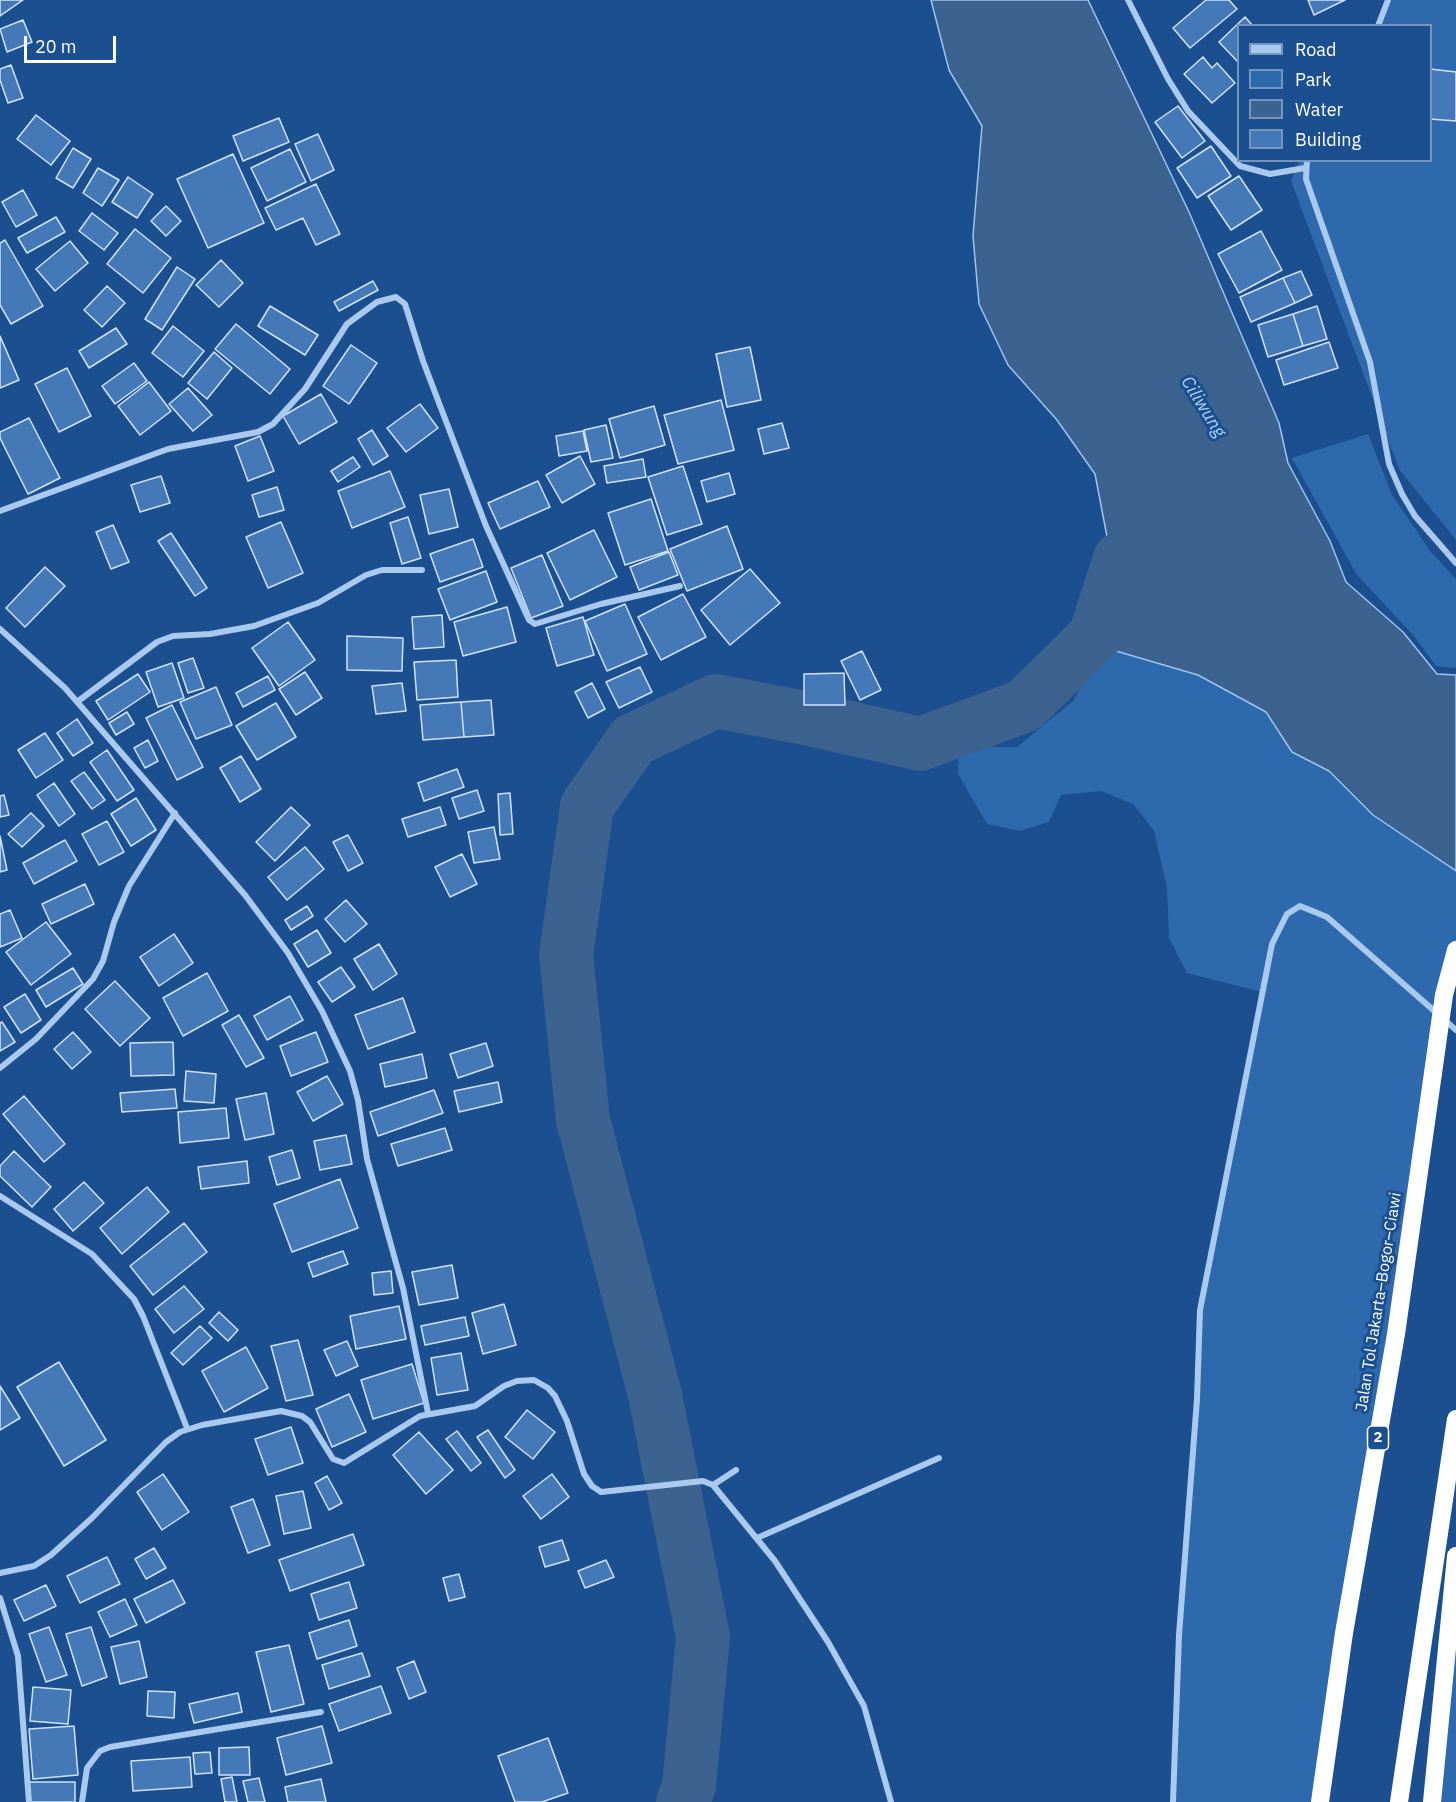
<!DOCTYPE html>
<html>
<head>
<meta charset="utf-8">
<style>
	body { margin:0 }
	#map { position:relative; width:1456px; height:1802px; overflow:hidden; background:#1b4f8f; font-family:"IBM Plex Sans",sans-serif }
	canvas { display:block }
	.legend { position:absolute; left:1237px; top:24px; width:195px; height:138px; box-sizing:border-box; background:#1b4f8f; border:2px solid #7695bc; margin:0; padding:8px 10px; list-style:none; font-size:18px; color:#fff }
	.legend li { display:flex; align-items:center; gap:12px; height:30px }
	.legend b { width:30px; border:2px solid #7695bc }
	.scale { position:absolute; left:24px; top:36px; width:92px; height:27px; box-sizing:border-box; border:3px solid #fff; border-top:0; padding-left:8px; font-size:18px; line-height:21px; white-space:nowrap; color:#fff; -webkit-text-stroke:4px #1b4f8f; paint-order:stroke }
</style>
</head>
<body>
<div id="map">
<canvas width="1456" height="1802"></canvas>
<ul class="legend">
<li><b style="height:8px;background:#a9c9ee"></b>Road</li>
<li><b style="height:16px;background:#2e69ad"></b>Park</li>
<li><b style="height:16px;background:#3c6290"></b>Water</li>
<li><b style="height:16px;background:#4478b7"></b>Building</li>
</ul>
<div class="scale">20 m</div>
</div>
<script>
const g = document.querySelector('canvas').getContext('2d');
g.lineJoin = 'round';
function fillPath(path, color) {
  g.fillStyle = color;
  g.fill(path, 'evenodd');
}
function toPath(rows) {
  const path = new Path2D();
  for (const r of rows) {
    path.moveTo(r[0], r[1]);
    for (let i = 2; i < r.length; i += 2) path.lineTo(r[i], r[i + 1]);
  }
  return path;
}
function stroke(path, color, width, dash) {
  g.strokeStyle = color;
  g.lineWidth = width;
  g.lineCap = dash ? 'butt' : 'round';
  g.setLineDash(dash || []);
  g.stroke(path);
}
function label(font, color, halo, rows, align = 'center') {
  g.font = font + ' "IBM Plex Sans",sans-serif';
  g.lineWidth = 6;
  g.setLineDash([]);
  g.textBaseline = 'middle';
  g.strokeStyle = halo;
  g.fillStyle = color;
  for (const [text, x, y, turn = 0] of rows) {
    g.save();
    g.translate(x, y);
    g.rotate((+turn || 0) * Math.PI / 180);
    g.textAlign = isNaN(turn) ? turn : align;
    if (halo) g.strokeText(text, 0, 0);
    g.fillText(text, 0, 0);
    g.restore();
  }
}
const green = toPath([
	[1385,0,1456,0,1456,540,1399,469,1291,181,1299,161,1430,160,1430,26,1375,25,1384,11],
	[1368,434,1392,495,1431,552,1456,579,1456,668,1436,666,1414,636,1357,575,1292,458],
	[1109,649,1198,675,1266,712,1292,752,1329,771,1373,815,1456,871,1456,950,1324,1802,1172,1802,1179,1631,1201,1304,1262,992,1187,973,1169,938,1167,888,1154,831,1133,804,1101,791,1061,795,1049,822,1020,831,987,824,958,774,959,747,1017,747,1073,701,1096,659],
	[1456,1557,1456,1802,1432,1802]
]);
const water = toPath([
	[931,0,1088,0,1189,212,1279,423,1288,463,1330,541,1346,582,1403,632,1437,674,1456,675,1456,871,1373,815,1329,771,1292,752,1266,712,1198,675,1109,649,1093,623,1108,542,1095,474,1057,420,1008,365,979,304,973,236,982,126,949,70,931,0]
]);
const river = toPath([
	[683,1802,689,1786,703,1637,655,1395,583,1120,566,955,587,806,633,740,716,701,810,719,920,744,1024,706,1095,636,1120,559]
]);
const building = toPath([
	[0,0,23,0,0,16,0,0],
	[1206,0,1229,0,1237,9,1190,48,1173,28,1206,0],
	[1308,0,1345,0,1314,15,1308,0],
	[1245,17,1253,26,1238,26,1238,62,1219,42,1245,17],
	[23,20,32,42,7,52,0,29,23,20],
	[1203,57,1212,68,1217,63,1235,83,1212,103,1184,74,1203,57],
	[11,65,23,98,8,103,0,80,0,69,11,65],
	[1430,69,1456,72,1456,121,1430,119,1430,69],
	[1178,106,1205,141,1182,158,1155,122,1178,106],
	[36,115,70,141,51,165,17,139,36,115],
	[279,118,289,142,243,161,233,136,279,118],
	[318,134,334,170,311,181,295,144,318,134],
	[1211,146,1231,176,1197,198,1177,168,1211,146],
	[73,148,91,159,73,188,56,178,73,148],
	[290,149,306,182,267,201,251,168,290,149],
	[233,154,264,223,208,248,177,179,233,154],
	[98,168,119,180,102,206,83,193,98,168],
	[1239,176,1262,210,1231,230,1208,196,1239,176],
	[128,177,153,194,137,218,112,202,128,177],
	[316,184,340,234,316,245,303,218,276,230,265,208,316,184],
	[23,190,37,215,16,227,2,202,23,190],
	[166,206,181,221,166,236,151,221,166,206],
	[92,213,118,233,104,250,79,231,92,213],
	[56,217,65,232,27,253,18,238,56,217],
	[135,229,171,258,143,293,107,264,135,229],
	[1261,231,1282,270,1239,293,1218,254,1261,231],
	[5,240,43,306,11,324,0,305,0,243,5,240],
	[70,241,88,263,55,291,36,269,70,241],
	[221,260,243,283,219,307,196,285,221,260],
	[177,267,195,279,162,330,145,319,177,267],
	[1301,271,1312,295,1295,303,1283,278,1301,271],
	[1283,278,1295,303,1251,322,1240,297,1283,278],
	[373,281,378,290,339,311,334,302,373,281],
	[107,286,125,303,102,327,84,310,107,286],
	[270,306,318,335,305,355,258,326,270,306],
	[1317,306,1327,339,1303,346,1293,314,1317,306],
	[1293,314,1303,346,1268,357,1258,325,1293,314],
	[236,324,290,369,270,394,215,349,236,324],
	[173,326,204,351,183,377,152,353,173,326],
	[116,328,127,344,89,368,79,351,116,328],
	[0,336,19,380,0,388,0,336],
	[1329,342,1338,368,1284,385,1276,360,1329,342],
	[351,345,377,363,349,404,323,386,351,345],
	[750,347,761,400,727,407,716,354,750,347],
	[214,352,232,368,207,399,188,383,214,352],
	[134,363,147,381,115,404,102,386,134,363],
	[67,368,91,416,59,432,35,384,67,368],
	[149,382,171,411,140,435,118,406,149,382],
	[188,388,212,415,193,431,169,404,188,388],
	[321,394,337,422,299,444,283,416,321,394],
	[721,400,734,450,678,464,664,415,721,400],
	[420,404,438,428,406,452,387,428,420,404],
	[654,406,665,445,620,458,609,419,654,406],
	[29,418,60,478,28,494,0,438,0,432,29,418],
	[782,423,789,448,764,454,758,429,782,423],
	[606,425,613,458,591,462,584,430,606,425],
	[372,430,388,456,373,465,358,439,372,430],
	[583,431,587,451,559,456,556,436,583,431],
	[260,436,274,471,248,481,235,446,260,436],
	[580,456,595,484,562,503,546,475,580,456],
	[353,457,360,467,338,482,331,471,353,457],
	[643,459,646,477,607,483,604,466,643,459],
	[683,466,702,524,667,535,648,477,683,466],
	[390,471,405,507,352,528,338,491,390,471],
	[729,473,735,494,707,502,701,481,729,473],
	[161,476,170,503,140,512,131,485,161,476],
	[538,481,550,507,500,529,488,503,538,481],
	[277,487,284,510,259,517,252,495,277,487],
	[449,489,458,527,429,534,420,495,449,489],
	[651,499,668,551,625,565,608,513,651,499],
	[408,517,421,558,402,564,390,523,408,517],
	[281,522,303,573,268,588,246,537,281,522],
	[113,525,129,562,111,569,96,532,113,525],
	[727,526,743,569,687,591,670,549,727,526],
	[594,530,617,577,570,600,547,553,594,530],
	[171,533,207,588,195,596,158,541,171,533],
	[473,539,483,567,440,582,430,554,473,539],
	[669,552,678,575,639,590,630,567,669,552],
	[542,555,563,606,531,618,511,568,542,555],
	[45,567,65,586,25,627,6,608,45,567],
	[750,569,780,603,730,645,701,610,750,569],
	[486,571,497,602,450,620,438,589,486,571],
	[683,594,706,637,661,660,638,617,683,594],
	[625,604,647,654,607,671,585,621,625,604],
	[507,607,516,642,463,656,454,622,507,607],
	[442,615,444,647,414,649,412,617,442,615],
	[583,617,594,655,557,666,546,628,583,617],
	[288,622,315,660,279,686,252,648,288,622],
	[347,636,403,638,402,671,347,670,347,636],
	[862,651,881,690,860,700,841,661,862,651],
	[193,658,204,688,188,693,178,663,193,658],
	[456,660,458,697,417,700,414,662,456,660],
	[172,663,184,698,158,707,146,672,172,663],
	[640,667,652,692,619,708,606,682,640,667],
	[305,672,322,698,296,715,279,689,305,672],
	[844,673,845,705,804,705,804,674,844,673],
	[138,674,150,692,108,720,96,701,138,674],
	[268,676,275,690,243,707,236,693,268,676],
	[402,683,406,711,376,714,372,686,402,683],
	[592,683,605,709,588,718,575,692,592,683],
	[216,687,232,725,196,739,180,702,216,687],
	[491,700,494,735,464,737,461,702,491,700],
	[461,702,464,737,423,740,420,705,461,702],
	[276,703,296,737,257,760,236,726,276,703],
	[172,705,203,767,177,780,146,718,172,705],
	[127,712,134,724,116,735,109,723,127,712],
	[77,719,93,743,73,756,57,733,77,719],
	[45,733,63,760,36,778,18,750,45,733],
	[148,740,158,761,145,768,134,748,148,740],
	[107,750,134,790,117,801,90,762,107,750],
	[241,756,261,789,240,802,220,768,241,756],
	[457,769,464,787,424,801,418,783,457,769],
	[84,772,105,800,92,809,71,781,84,772],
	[54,783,75,814,59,826,37,795,54,783],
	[477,790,484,811,459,819,452,798,477,790],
	[510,793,513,834,500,835,498,794,510,793],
	[4,795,9,815,0,817,0,796,4,795],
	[136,798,156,830,131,846,111,814,136,798],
	[291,807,310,825,275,861,256,842,291,807],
	[440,807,446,825,408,837,402,819,440,807],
	[31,813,44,826,22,847,8,834,31,813],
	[107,821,124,852,99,865,82,834,107,821],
	[494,827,500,859,474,863,468,832,494,827],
	[348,835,363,863,348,871,333,842,348,835],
	[0,836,7,870,0,872,0,836],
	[65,840,77,861,34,884,23,863,65,840],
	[305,847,324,869,287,900,268,877,305,847],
	[462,854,477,884,450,897,435,867,462,854],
	[85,884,94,904,51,924,42,904,85,884],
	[346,900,367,924,345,942,325,919,346,900],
	[307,906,313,916,291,930,285,920,307,906],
	[10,910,22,938,0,947,0,914,10,910],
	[46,922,71,954,31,985,6,952,46,922],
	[317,930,331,953,308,967,294,944,317,930],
	[174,934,193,963,159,986,140,957,174,934],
	[379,944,397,974,373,990,354,959,379,944],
	[341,967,355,987,332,1002,318,982,341,967],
	[73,968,83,984,46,1007,36,990,73,968],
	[207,973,228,1011,183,1036,163,998,207,973],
	[115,981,150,1018,120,1046,85,1009,115,981],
	[25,994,41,1020,21,1033,4,1007,25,994],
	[290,996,303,1020,267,1040,254,1016,290,996],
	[403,998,415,1032,368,1049,355,1015,403,998],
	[239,1015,264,1058,246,1067,222,1025,239,1015],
	[2,1022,15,1042,0,1051,0,1023,2,1022],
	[73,1032,91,1052,72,1069,54,1049,73,1032],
	[316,1032,328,1062,291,1076,280,1046,316,1032],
	[173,1042,174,1075,131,1076,130,1043,173,1042],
	[486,1043,493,1066,458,1078,450,1054,486,1043],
	[422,1054,427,1078,385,1087,380,1064,422,1054],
	[186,1071,216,1074,214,1103,184,1101,186,1071],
	[327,1076,343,1104,313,1121,297,1092,327,1076],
	[498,1082,502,1102,459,1112,454,1091,498,1082],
	[175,1089,177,1108,122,1112,120,1093,175,1089],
	[434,1090,443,1113,378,1136,370,1112,434,1090],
	[266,1093,274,1134,245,1140,236,1099,266,1093],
	[24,1096,65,1144,44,1162,3,1114,24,1096],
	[226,1108,229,1138,180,1143,178,1112,226,1108],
	[445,1128,452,1150,398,1166,391,1144,445,1128],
	[346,1135,352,1164,320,1170,314,1141,346,1135],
	[292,1150,300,1178,277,1185,269,1157,292,1150],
	[14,1151,51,1187,32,1207,0,1176,0,1166,14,1151],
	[247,1161,249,1183,201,1189,198,1167,247,1161],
	[340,1179,358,1228,292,1252,274,1204,340,1179],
	[84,1182,104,1203,73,1231,54,1209,84,1182],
	[147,1187,169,1212,122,1254,100,1228,147,1187],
	[184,1223,207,1252,153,1295,130,1266,184,1223],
	[343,1251,348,1264,313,1277,308,1263,343,1251],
	[452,1265,458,1298,419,1305,412,1272,452,1265],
	[391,1271,393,1293,374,1295,372,1273,391,1271],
	[184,1286,204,1309,174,1333,155,1309,184,1286],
	[504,1304,516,1345,483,1354,472,1313,504,1304],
	[399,1306,406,1339,356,1349,350,1316,399,1306],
	[219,1312,238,1330,228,1341,209,1323,219,1312],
	[465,1317,469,1336,425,1345,421,1326,465,1317],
	[200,1326,212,1338,183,1365,171,1353,200,1326],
	[298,1340,313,1395,286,1401,271,1346,298,1340],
	[347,1341,358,1366,336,1376,324,1350,347,1341],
	[246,1347,268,1388,224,1412,202,1371,246,1347],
	[461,1353,468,1390,437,1395,431,1358,461,1353],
	[59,1362,106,1440,64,1466,17,1387,59,1362],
	[412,1364,424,1403,373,1419,361,1380,412,1364],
	[0,1386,20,1418,0,1430,0,1386],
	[349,1394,366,1432,332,1447,316,1409,349,1394],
	[527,1410,555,1432,533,1459,505,1437,527,1410],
	[291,1427,303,1463,268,1475,255,1439,291,1427],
	[488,1430,515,1470,505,1478,477,1437,488,1430],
	[457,1431,481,1463,471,1471,446,1439,457,1431],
	[419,1432,453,1470,426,1494,393,1455,419,1432],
	[163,1474,189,1512,162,1530,137,1492,163,1474],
	[552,1474,569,1497,541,1519,523,1496,552,1474],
	[327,1476,342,1503,329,1510,315,1483,327,1476],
	[303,1491,311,1528,284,1534,276,1496,303,1491],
	[253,1499,270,1545,248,1553,231,1507,253,1499],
	[353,1534,364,1565,290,1591,279,1560,353,1534],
	[562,1540,569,1560,545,1567,539,1547,562,1540],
	[154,1548,166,1568,146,1579,135,1559,154,1548],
	[107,1557,120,1584,80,1603,67,1576,107,1557],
	[606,1560,614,1577,585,1588,578,1571,606,1560],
	[459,1574,465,1597,449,1601,443,1578,459,1574],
	[173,1580,185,1603,146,1623,134,1599,173,1580],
	[349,1582,357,1608,319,1620,311,1594,349,1582],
	[46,1585,56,1606,24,1621,14,1600,46,1585],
	[125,1599,137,1625,110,1637,98,1612,125,1599],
	[349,1620,357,1646,317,1659,309,1633,349,1620],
	[49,1627,67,1675,46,1682,29,1634,49,1627],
	[91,1627,107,1677,82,1686,66,1634,91,1627],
	[139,1641,147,1677,120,1684,111,1647,139,1641],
	[289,1645,304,1704,271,1712,256,1652,289,1645],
	[362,1653,370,1676,329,1689,322,1665,362,1653],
	[414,1661,426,1692,409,1699,397,1668,414,1661],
	[381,1686,391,1713,339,1731,329,1704,381,1686],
	[33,1687,71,1690,68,1724,30,1721,33,1687],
	[148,1691,175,1692,174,1718,147,1716,148,1691],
	[238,1693,242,1712,194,1723,189,1704,238,1693],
	[74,1726,78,1775,33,1779,29,1729,74,1726],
	[322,1726,332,1763,286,1775,277,1738,322,1726],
	[548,1738,568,1793,542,1802,515,1802,498,1756,548,1738],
	[249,1747,250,1775,219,1775,219,1748,249,1747],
	[210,1752,212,1773,195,1774,193,1753,210,1752],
	[190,1757,192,1787,133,1791,131,1761,190,1757],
	[232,1777,237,1802,225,1802,221,1779,232,1777],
	[259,1778,265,1802,248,1802,243,1781,259,1778],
	[321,1779,326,1802,288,1802,285,1787,321,1779],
	[29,1782,75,1782,75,1802,29,1802,29,1782]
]);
const street = toPath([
	[1128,0,1168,79,1188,111,1240,166,1270,174,1305,168],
	[1378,26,1388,0],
	[1307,160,1306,179,1370,362,1389,464,1402,494,1415,516,1456,563],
	[0,511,168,449,258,432,273,424,305,389,347,324,377,302,396,297,405,304,423,361,486,526,529,620,535,624,601,604,680,586],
	[0,629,65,688,245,895,288,953,322,1011,350,1071,358,1100,367,1159,403,1288,428,1413],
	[77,702,157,642,173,636,210,634,254,626,318,603,366,575,382,570,422,570],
	[0,1068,36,1039,93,979,103,961,114,922,129,886,175,813],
	[0,1196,92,1254,134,1299,143,1316,187,1428],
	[713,1485,775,1561,828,1642,864,1706,891,1802],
	[757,1538,939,1458],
	[0,1573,34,1566,51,1555,92,1518,166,1442,180,1432,202,1425,281,1411,302,1416,310,1422,333,1459,344,1463,420,1416,475,1406,504,1386,517,1381,534,1380,548,1388,555,1396,567,1421,584,1474,592,1486,601,1492,703,1481,713,1485,736,1470],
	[0,1598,18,1656,29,1802],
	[82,1802,87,1768,100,1751,110,1747,321,1712],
	[1173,1802,1179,1635,1197,1399,1200,1310,1272,944,1287,914,1300,906,1327,917,1456,1030]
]);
const highway = toPath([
	[1320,1802,1344,1633,1396,1334,1433,1073],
	[1399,1802,1456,1419],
	[1432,1802,1456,1556]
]);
const highwayBridge = toPath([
	[1433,1073,1444,995,1456,950]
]);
const shields = [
	[1378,1438,21]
];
const shieldNames = [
	["2",1378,1438]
];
const streetNames = [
	["Jalan Tol Jakarta–Bogor–Ciawi",1379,1302,-81]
];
const waterNames = [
	["Ciliwung",1203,407,58]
];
fillPath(green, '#2e69ad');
fillPath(water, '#3c6290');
stroke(water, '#9cc4f0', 1.5);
stroke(river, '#3c6290', 54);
fillPath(building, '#4478b7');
stroke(building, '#cfe3fa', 1.5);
stroke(street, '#a9c9ee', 6);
stroke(highway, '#fff', 18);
stroke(highwayBridge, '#fff', 18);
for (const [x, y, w] of shields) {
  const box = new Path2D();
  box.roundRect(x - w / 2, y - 12, w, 24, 4.5);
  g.fillStyle = '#1b4f8f';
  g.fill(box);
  stroke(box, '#fff', 1.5);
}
label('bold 15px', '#fff', null, shieldNames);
label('16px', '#fff', '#1b4f8f', streetNames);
label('italic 18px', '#b5d3f5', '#1b4f8f', waterNames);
</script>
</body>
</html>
